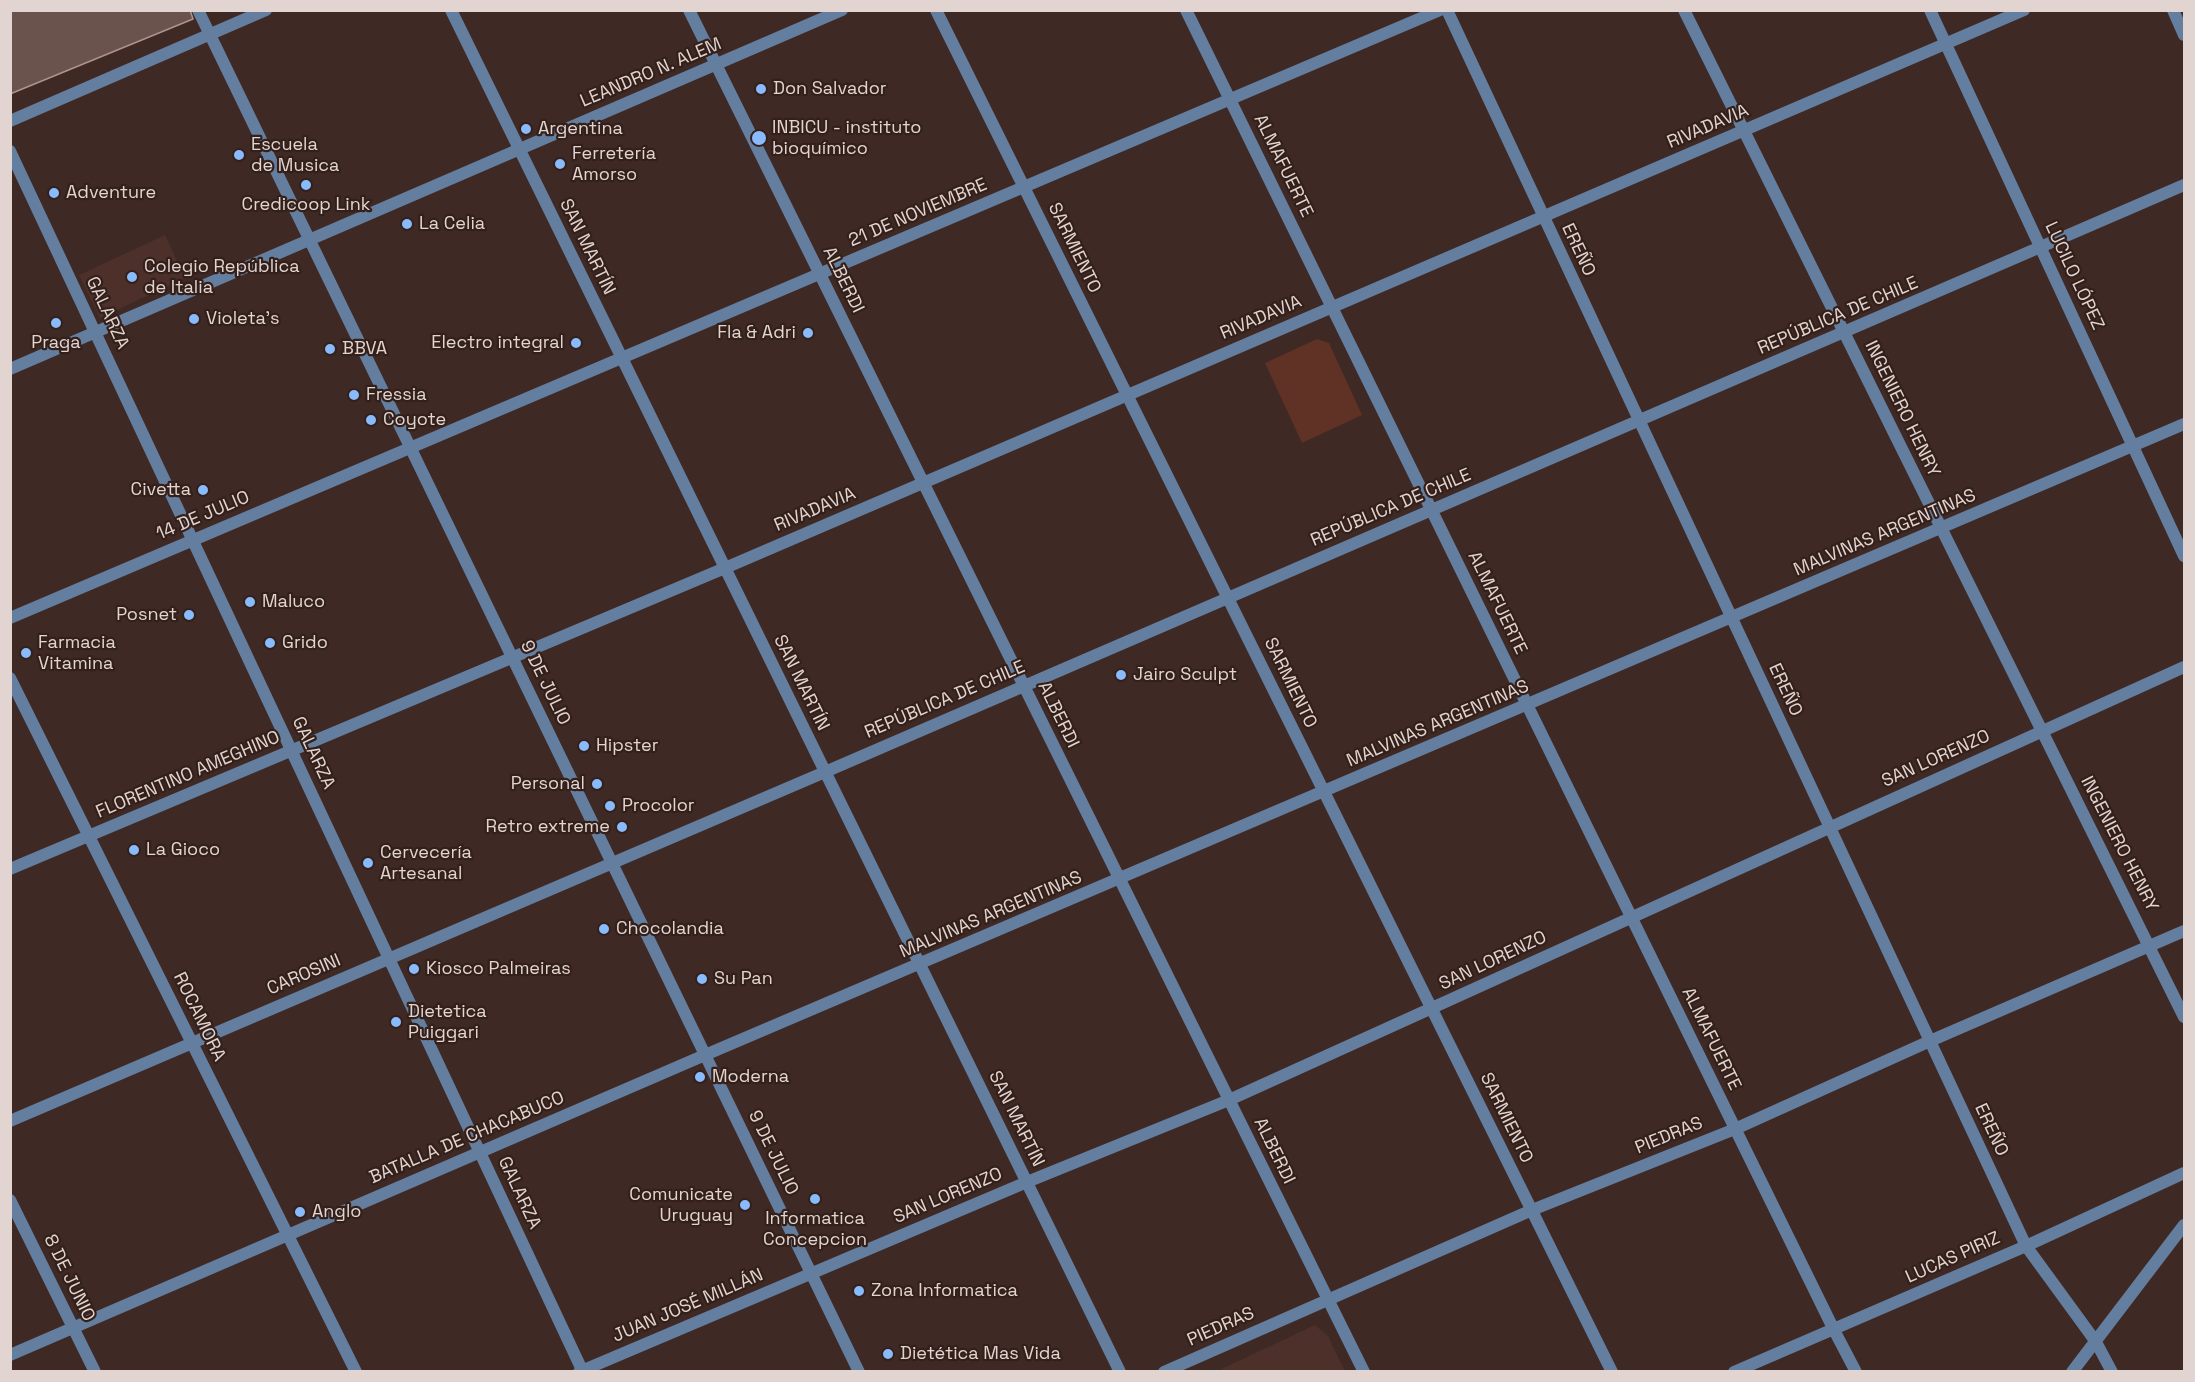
<!DOCTYPE html>
<html>
<head>
<meta charset="utf-8">
<style>
	body { margin:0 }
	#map { position:relative; width:2195px; height:1382px; overflow:hidden; background:#3f2924; font-family:"Space Grotesk",sans-serif }
	canvas { display:block }
	.frame { position:absolute; inset:0; border:12px solid #e2d4d0; pointer-events:none }
</style>
</head>
<body>
<div id="map">
<canvas width="2195" height="1382"></canvas>
<div class="frame"></div>
</div>
<script>
const g = document.querySelector('canvas').getContext('2d');
g.lineJoin = 'round';
function fillPath(path, color) {
  g.fillStyle = color;
  g.fill(path, 'evenodd');
}
function toPath(rows) {
  const path = new Path2D();
  for (const r of rows) {
    path.moveTo(r[0], r[1]);
    for (let i = 2; i < r.length; i += 2) path.lineTo(r[i], r[i + 1]);
  }
  return path;
}
function stroke(path, color, width, dash) {
  g.strokeStyle = color;
  g.lineWidth = width;
  g.lineCap = dash ? 'butt' : 'round';
  g.setLineDash(dash || []);
  g.stroke(path);
}
function label(font, color, halo, rows, align = 'center') {
  g.font = font + ' "Space Grotesk",sans-serif';
  g.lineWidth = 4.5;
  g.setLineDash([]);
  g.textBaseline = 'middle';
  g.strokeStyle = halo;
  g.fillStyle = color;
  for (const [text, x, y, turn = 0] of rows) {
    g.save();
    g.translate(x, y);
    g.rotate((+turn || 0) * Math.PI / 180);
    g.textAlign = isNaN(turn) ? turn : align;
    if (halo) g.strokeText(text, 0, 0);
    g.fillText(text, 0, 0);
    g.restore();
  }
}
const built = toPath([
	[165,235,185,278,100,318,79,275],
	[1315,1325,1328,1336,1345,1371,1217,1371]
]);
const green = toPath([
	[1317,339,1329,343,1362,415,1302,443,1265,363]
]);
const building = toPath([
	[10,10,190,10,193,19,10,94,10,10]
]);
const minor = toPath([
	[198,10,859,1372],
	[451,10,1120,1372],
	[689,10,1364,1372],
	[936,10,1612,1372],
	[1186,10,1834,1330,1856,1372],
	[1447,10,2026,1246,2096,1342,2112,1372],
	[1684,10,2184,1017],
	[1930,10,2184,556],
	[2173,10,2184,35],
	[10,121,266,10],
	[10,151,583,1372],
	[10,369,842,10],
	[10,618,1440,10],
	[10,678,356,1372],
	[10,869,725,568,2024,10],
	[10,1121,825,772,2184,185],
	[10,1200,95,1372],
	[10,1355,705,1055,2184,424],
	[579,1372,1027,1182,1229,1100,2184,667],
	[1164,1372,1532,1210,1735,1129,1930,1041,2184,931],
	[1734,1372,2026,1246,2184,1173],
	[2072,1372,2184,1225]
]);
const markers = [
	[761,89,6,"#89bafc"],
	[526,129,6,"#89bafc"],
	[759,138,8,"#89bafc"],
	[239,155,6,"#89bafc"],
	[560,164,6,"#89bafc"],
	[306,185,6,"#89bafc"],
	[54,193,6,"#89bafc"],
	[407,224,6,"#89bafc"],
	[132,277,6,"#89bafc"],
	[194,319,6,"#89bafc"],
	[56,323,6,"#89bafc"],
	[808,333,6,"#89bafc"],
	[576,343,6,"#89bafc"],
	[330,349,6,"#89bafc"],
	[354,395,6,"#89bafc"],
	[371,420,6,"#89bafc"],
	[203,490,6,"#89bafc"],
	[250,602,6,"#89bafc"],
	[189,615,6,"#89bafc"],
	[270,643,6,"#89bafc"],
	[26,653,6,"#89bafc"],
	[1121,675,6,"#89bafc"],
	[584,746,6,"#89bafc"],
	[597,784,6,"#89bafc"],
	[610,806,6,"#89bafc"],
	[622,827,6,"#89bafc"],
	[134,850,6,"#89bafc"],
	[368,863,6,"#89bafc"],
	[604,929,6,"#89bafc"],
	[414,969,6,"#89bafc"],
	[702,979,6,"#89bafc"],
	[396,1022,6,"#89bafc"],
	[700,1077,6,"#89bafc"],
	[815,1199,6,"#89bafc"],
	[745,1205,6,"#89bafc"],
	[300,1212,6,"#89bafc"],
	[859,1291,6,"#89bafc"],
	[888,1354,6,"#89bafc"]
];
const streetNames = [
	["LEANDRO N. ALEM",651,73,-23],
	["RIVADAVIA",1708,127,-23],
	["ALMAFUERTE",1283,166,64],
	["21 DE NOVIEMBRE",918,213,-23],
	["SAN MARTÍN",587,247,64],
	["SARMIENTO",1074,248,64],
	["EREÑO",1578,250,65],
	["LUCILO LÓPEZ",2074,276,65],
	["ALBERDI",843,280,64],
	["GALARZA",107,313,65],
	["REPÚBLICA DE CHILE",1838,316,-23],
	["RIVADAVIA",1261,318,-23],
	["INGENIERO HENRY",1902,409,64],
	["REPÚBLICA DE CHILE",1391,508,-23],
	["RIVADAVIA",815,510,-23],
	["14 DE JULIO",203,516,-23],
	["MALVINAS ARGENTINAS",1885,533,-23],
	["ALMAFUERTE",1497,603,64],
	["9 DE JULIO",545,683,64],
	["SAN MARTÍN",801,683,64],
	["SARMIENTO",1290,683,64],
	["EREÑO",1785,690,65],
	["REPÚBLICA DE CHILE",945,700,-23],
	["ALBERDI",1058,715,64],
	["MALVINAS ARGENTINAS",1438,724,-23],
	["GALARZA",313,753,65],
	["SAN LORENZO",1936,759,-24],
	["FLORENTINO AMEGHINO",188,775,-23],
	["INGENIERO HENRY",2119,844,63],
	["MALVINAS ARGENTINAS",991,915,-23],
	["SAN LORENZO",1493,961,-25],
	["CAROSINI",304,975,-23],
	["ROCAMORA",199,1017,64],
	["ALMAFUERTE",1711,1039,64],
	["SARMIENTO",1506,1118,64],
	["SAN MARTÍN",1016,1119,64],
	["EREÑO",1991,1130,65],
	["PIEDRAS",1669,1136,-22],
	["BATALLA DE CHACABUCO",467,1138,-23],
	["ALBERDI",1274,1151,64],
	["9 DE JULIO",773,1153,64],
	["GALARZA",519,1193,65],
	["SAN LORENZO",948,1196,-23],
	["LUCAS PIRIZ",1953,1258,-24],
	["8 DE JUNIO",69,1278,64],
	["JUAN JOSÉ MILLÁN",688,1306,-23],
	["PIEDRAS",1221,1327,-24]
];
const poiNames = [
	["Don Salvador",773,89],
	["INBICU - instituto",772,128],
	["bioquímico",772,149],
	["Argentina",538,129],
	["Escuela",251,145],
	["de Musica",251,166],
	["Ferretería",572,154],
	["Amorso",572,175],
	["Adventure",66,193],
	["Credicoop Link",306,205,"center"],
	["La Celia",419,224],
	["Colegio República",144,267],
	["de Italia",144,288],
	["Violeta's",206,319],
	["Fla & Adri",796,333,"right"],
	["Praga",56,343,"center"],
	["Electro integral",564,343,"right"],
	["BBVA",342,349],
	["Fressia",366,395],
	["Coyote",383,420],
	["Civetta",191,490,"right"],
	["Maluco",262,602],
	["Posnet",177,615,"right"],
	["Farmacia",38,643],
	["Vitamina",38,664],
	["Grido",282,643],
	["Jairo Sculpt",1133,675],
	["Hipster",596,746],
	["Personal",585,784,"right"],
	["Procolor",622,806],
	["Retro extreme",610,827,"right"],
	["La Gioco",146,850],
	["Cervecería",380,853],
	["Artesanal",380,874],
	["Chocolandia",616,929],
	["Kiosco Palmeiras",426,969],
	["Su Pan",714,979],
	["Dietetica",408,1012],
	["Puiggari",408,1033],
	["Moderna",712,1077],
	["Comunicate",733,1195,"right"],
	["Uruguay",733,1216,"right"],
	["Anglo",312,1212],
	["Informatica",815,1219,"center"],
	["Concepcion",815,1240,"center"],
	["Zona Informatica",871,1291],
	["Dietética Mas Vida",900,1354]
];
fillPath(built, '#4c3029');
fillPath(green, '#603125');
fillPath(building, '#6a534d');
stroke(building, '#af948e', 1.5);
stroke(minor, '#647ea0', 12);
for (const [x, y, r, color] of markers) {
  const dot = new Path2D();
  dot.arc(x, y, r, 0, 2 * Math.PI);
  g.fillStyle = color;
  g.fill(dot);
  stroke(dot, '#34201a', 2);
}
label('18px', '#e2d4d0', '#34201a', streetNames);
label('18px', '#e2d4d0', '#34201a', poiNames, 'left');
</script>
</body>
</html>
